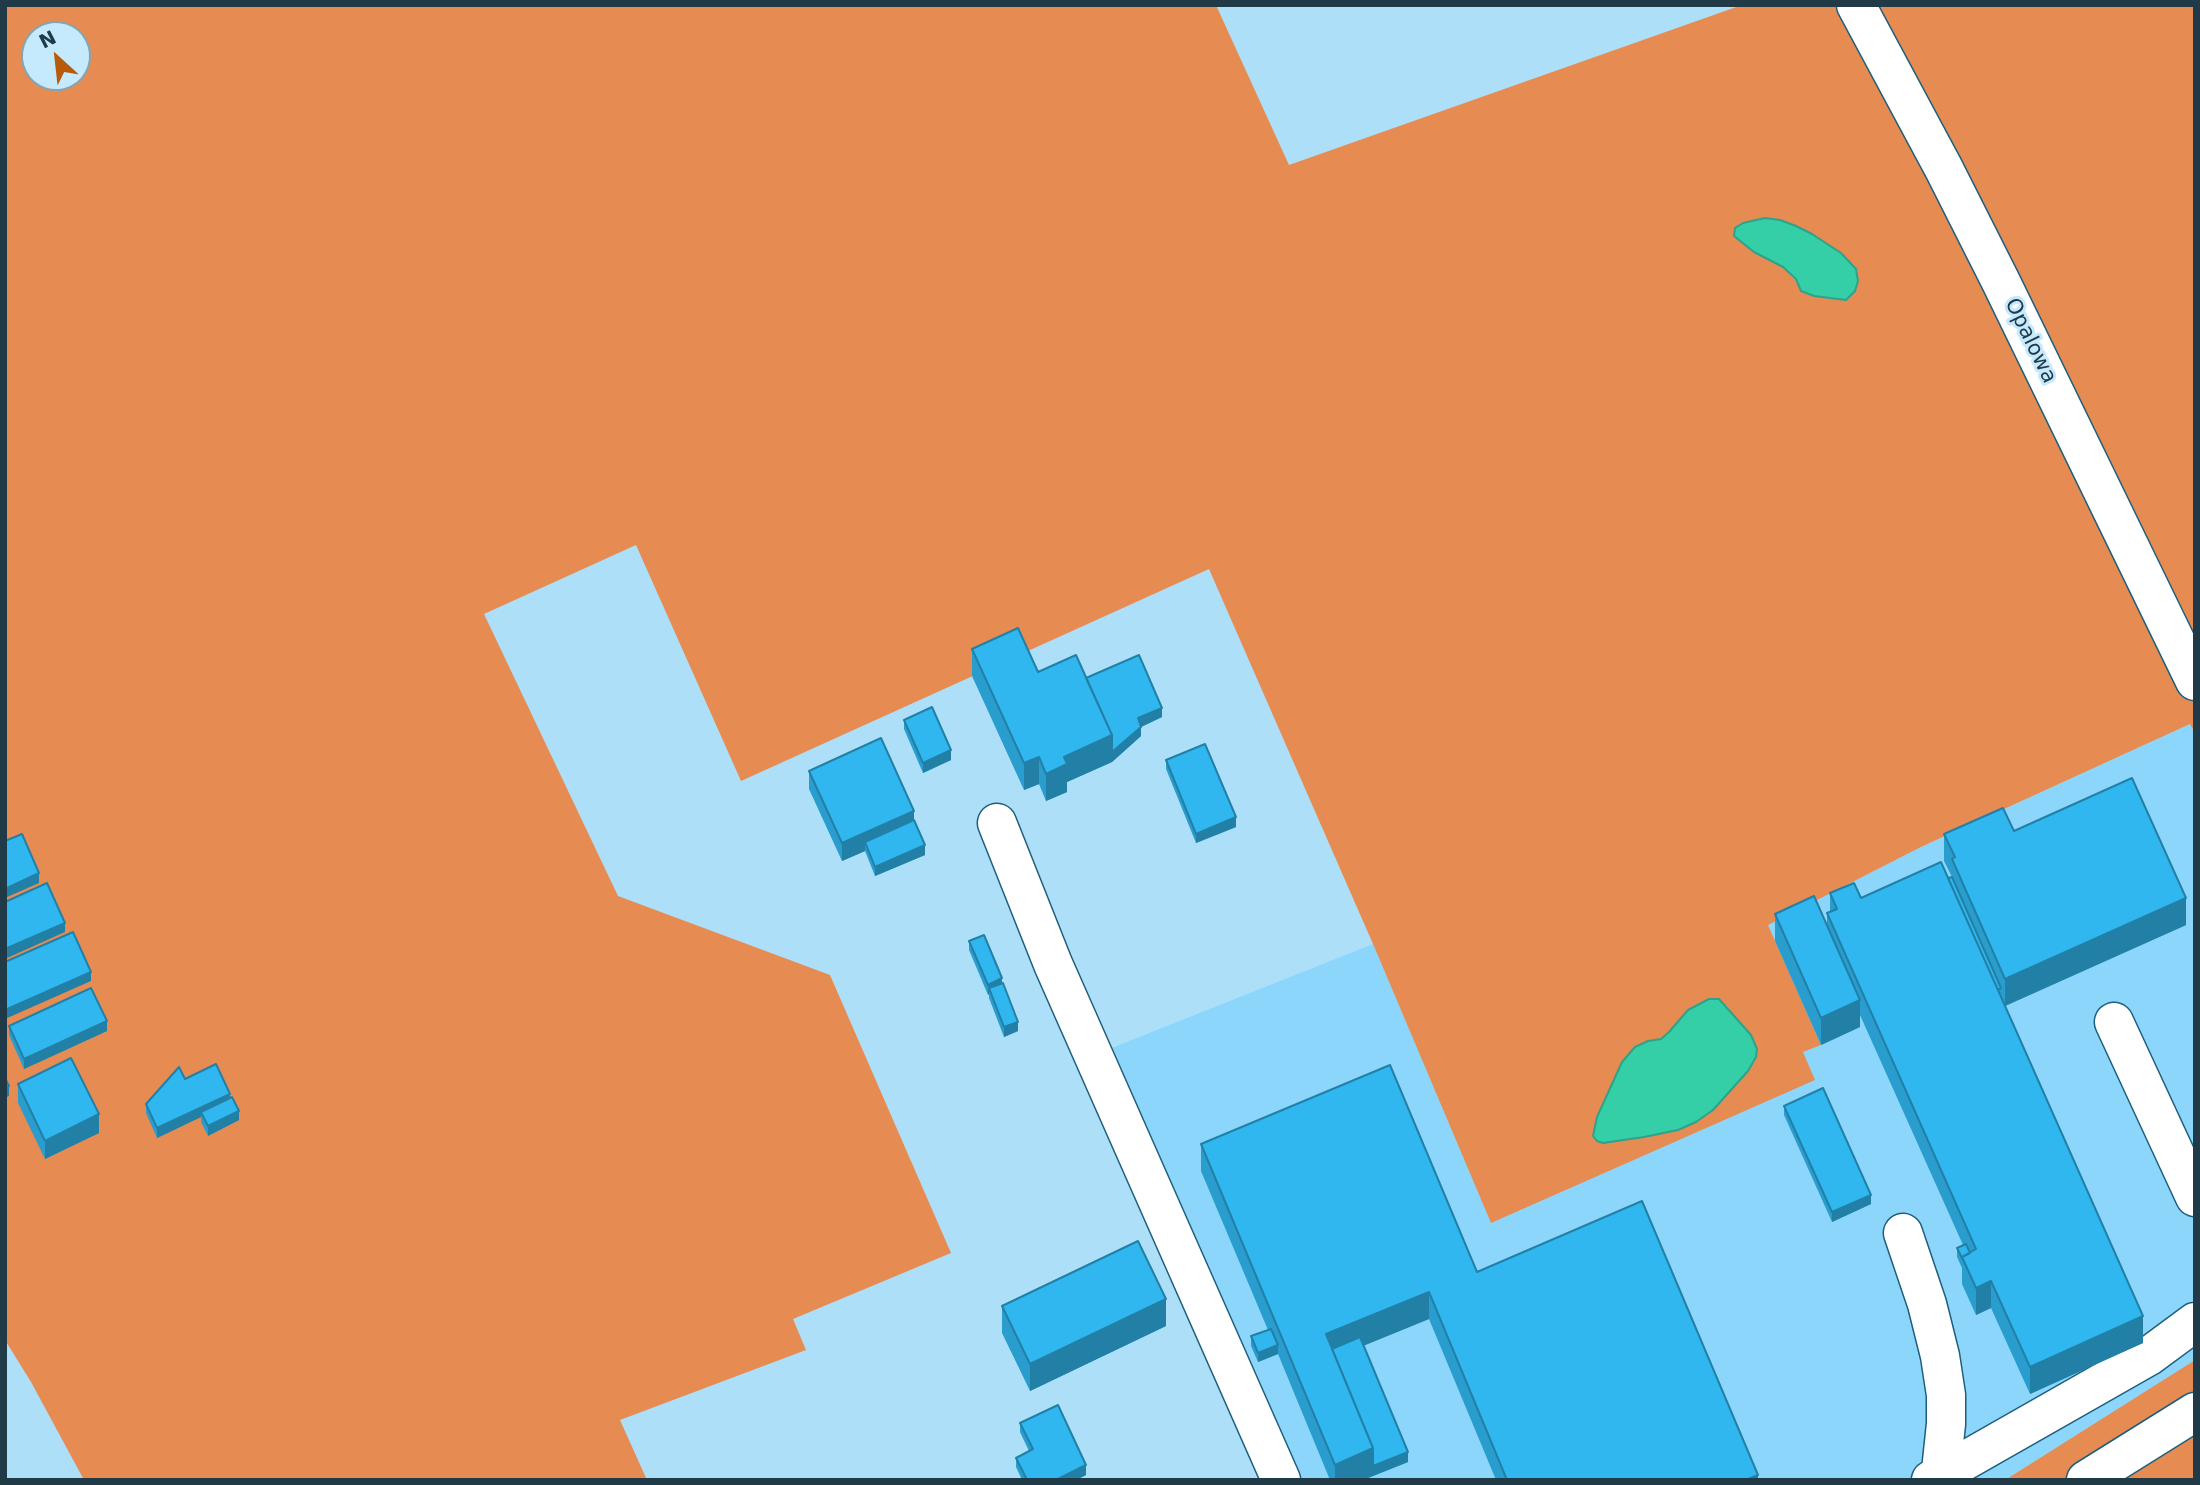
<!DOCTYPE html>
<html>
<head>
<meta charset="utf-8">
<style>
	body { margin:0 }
	#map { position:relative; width:2200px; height:1485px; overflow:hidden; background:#addff9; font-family:"DejaVu Sans",sans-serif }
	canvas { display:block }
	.frame { position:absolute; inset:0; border:7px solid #203a48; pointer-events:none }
	.north { position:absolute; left:21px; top:21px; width:70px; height:70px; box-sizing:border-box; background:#c5eafe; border:2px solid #83a4b5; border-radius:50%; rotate:333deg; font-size:19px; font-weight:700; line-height:28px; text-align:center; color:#203a48 }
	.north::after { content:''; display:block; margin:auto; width:24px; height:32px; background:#b85a0c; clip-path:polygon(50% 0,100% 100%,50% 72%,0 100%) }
</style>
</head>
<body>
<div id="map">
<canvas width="2200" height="1485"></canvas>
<div class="frame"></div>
<div class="north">N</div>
</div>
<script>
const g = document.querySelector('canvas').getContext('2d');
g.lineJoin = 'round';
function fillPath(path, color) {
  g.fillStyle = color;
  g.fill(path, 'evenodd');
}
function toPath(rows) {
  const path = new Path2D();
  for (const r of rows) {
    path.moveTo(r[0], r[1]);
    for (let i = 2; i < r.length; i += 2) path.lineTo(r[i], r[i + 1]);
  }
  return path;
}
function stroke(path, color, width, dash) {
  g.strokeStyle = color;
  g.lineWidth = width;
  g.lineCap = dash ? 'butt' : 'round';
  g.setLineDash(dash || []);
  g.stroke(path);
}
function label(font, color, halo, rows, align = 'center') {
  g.font = font + ' "DejaVu Sans",sans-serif';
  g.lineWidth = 6;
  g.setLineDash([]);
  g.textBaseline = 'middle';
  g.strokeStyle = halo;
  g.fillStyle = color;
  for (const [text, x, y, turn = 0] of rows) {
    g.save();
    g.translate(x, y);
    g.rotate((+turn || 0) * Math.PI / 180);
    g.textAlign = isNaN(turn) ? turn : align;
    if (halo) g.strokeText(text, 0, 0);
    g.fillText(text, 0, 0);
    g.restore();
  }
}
const built = toPath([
	[2190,724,2195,733,2195,1360,2005,1480,1281,1480,1094,1055,1373,944,1491,1222,1803,1052,1821,1045,1767,925,1921,847]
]);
const green = toPath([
	[5,5,1216,5,1289,165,1742,5,2195,5,2195,733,2190,724,1921,847,1768,925,1821,1045,1803,1052,1815,1080,1491,1223,1373,944,1209,569,741,781,636,545,484,614,618,896,830,975,951,1253,793,1319,806,1350,620,1420,647,1480,84,1480,31,1382,5,1340],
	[35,35,77,35,77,77,35,77],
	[1764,218,1855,291,1846,300,1814,296,1801,291,1796,279,1783,267,1754,252,1743,223],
	[1709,999,1719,999,1748,1071,1713,1110,1644,1137,1603,1143,1597,1117,1622,1062,1648,1041,1660,1039,1669,1032,1688,1010],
	[2195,1360,2195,1480,2005,1480]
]);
const water = toPath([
	[1765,218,1780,220,1796,226,1812,234,1841,253,1856,269,1858,281,1855,291,1846,300,1814,296,1801,291,1796,279,1783,267,1754,252,1734,236,1735,228,1743,223,1765,218],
	[1709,999,1719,999,1751,1035,1757,1049,1756,1057,1748,1071,1713,1110,1696,1122,1678,1130,1644,1137,1603,1143,1597,1141,1593,1136,1597,1117,1622,1062,1635,1047,1648,1041,1661,1039,1669,1032,1688,1010,1709,999]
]);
const minor = toPath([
	[1856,5,1944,169,2001,282,2195,681],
	[997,823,1053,964,1281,1480],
	[2114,1022,2195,1197],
	[1903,1233,1927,1304,1940,1356,1946,1395,1946,1424,1940,1480],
	[1931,1480,2149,1356,2195,1322],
	[2086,1480,2195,1412]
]);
const wall = toPath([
	[972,649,1038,672,1086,678,1162,717,1141,727,1141,736,1112,762,1067,782,1067,792,1046,801,1039,784,1024,790,972,676],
	[904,720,951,760,923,773,904,729],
	[1166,760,1236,827,1196,843,1166,769],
	[809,771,914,820,925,855,875,876,865,851,842,861,809,789],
	[2014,831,2186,925,2005,1006,2143,1343,2030,1394,1991,1308,1976,1315,1962,1284,1962,1268,1957,1257,1957,1248,1963,1245,1860,1015,1860,1027,1821,1045,1775,941,1775,914,1827,926,1827,913,1830,911,1830,893,1861,898,1952,877,1944,861,1944,834],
	[969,941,1002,983,1018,1031,1004,1037,989,998,989,994,988,995,969,950],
	[9,1026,107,1031,24,1069,9,1035],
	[185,1079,230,1098,239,1120,208,1136,201,1122,201,1117,157,1138,146,1113,146,1104],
	[18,1084,99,1133,45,1159,18,1103],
	[1784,1106,1871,1204,1832,1222,1784,1115],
	[1201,1144,1477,1272,1758,1480,1496,1480,1429,1319,1364,1345,1408,1462,1363,1480,1330,1480,1278,1354,1258,1362,1251,1346,1251,1336,1268,1330,1201,1171],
	[1002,1306,1166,1326,1030,1391,1002,1333],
	[1020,1423,1086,1475,1076,1480,1022,1480,1016,1467,1016,1458,1029,1451,1020,1432]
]);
const shadedWall = toPath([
	[1162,708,1162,717,1141,727,1141,736,1112,762,1112,752,1138,718],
	[1112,735,1112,762,1067,782,1067,792,1046,801,1046,774,1064,757],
	[951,750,951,760,923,773,923,763],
	[1039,757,1039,784,1024,790,1024,763],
	[914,811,914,829,865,842,865,851,842,861,842,843],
	[1236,817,1236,827,1196,843,1196,834],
	[925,845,925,855,875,876,875,867],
	[39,873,39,883,5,898,5,889],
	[2186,898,2186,925,2005,1006,2005,979],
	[65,923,65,932,5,959,5,949],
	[91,972,91,981,5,1019,5,1010],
	[1002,978,1002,988,989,988,989,994,988,995,988,985],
	[1860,1000,1860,1027,1821,1045,1821,1018],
	[107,1021,107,1031,24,1069,24,1059],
	[1018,1022,1018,1031,1004,1037,1004,1027],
	[9,1086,9,1096,5,1098,5,1088],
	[230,1094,230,1103,201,1112,201,1117,157,1138,157,1128],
	[239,1111,239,1120,208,1136,208,1126],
	[99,1114,99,1133,45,1159,45,1141],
	[1871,1195,1871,1204,1832,1222,1832,1212],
	[1991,1281,1991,1308,1976,1315,1976,1288],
	[1429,1292,1429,1319,1329,1360,1326,1334],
	[1166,1299,1166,1326,1030,1391,1030,1364],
	[2143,1316,2143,1343,2030,1394,2030,1367],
	[1278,1345,1278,1354,1258,1362,1258,1353],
	[1373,1448,1408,1452,1408,1462,1363,1480,1335,1480,1335,1465],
	[1086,1465,1086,1475,1076,1480,1056,1480],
	[1758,1475,1758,1480,1746,1480]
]);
const building = toPath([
	[1018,628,1038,672,1076,655,1112,735,1064,757,1067,764,1046,774,1039,757,1024,763,972,649,1018,628],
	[1139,655,1162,708,1138,718,1141,727,1112,752,1112,735,1086,678,1139,655],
	[932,707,951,750,923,763,904,720,932,707],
	[881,738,914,811,842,843,809,771,881,738],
	[1205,744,1236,817,1196,834,1166,760,1205,744],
	[2132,778,2186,898,2005,979,1952,859,1955,857,1944,834,2003,808,2014,831,2132,778],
	[914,820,925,845,875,867,865,842,914,820],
	[22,834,39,873,5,889,5,841,22,834],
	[1941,862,2143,1316,2030,1367,1991,1281,1976,1288,1962,1257,1976,1249,1827,913,1837,909,1830,893,1854,883,1861,898,1941,862],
	[1952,877,2001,988,1998,990,1948,878,1952,877],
	[47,883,65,923,5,949,5,902,47,883],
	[1814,896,1860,1000,1821,1018,1775,914,1814,896],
	[73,932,91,972,5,1010,5,962,73,932],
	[984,935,1002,978,988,985,969,941,984,935],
	[1003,983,1018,1022,1004,1027,989,988,1003,983],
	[91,988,107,1021,24,1059,9,1026,91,988],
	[71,1058,99,1114,45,1141,18,1084,71,1058],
	[216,1064,230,1094,157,1128,146,1104,179,1067,185,1079,216,1064],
	[1390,1065,1477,1272,1642,1201,1758,1475,1746,1480,1507,1480,1429,1292,1326,1334,1373,1448,1335,1465,1201,1144,1390,1065],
	[5,1078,9,1086,5,1088,5,1078],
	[1823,1088,1871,1195,1832,1212,1784,1106,1823,1088],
	[232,1097,239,1111,208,1126,201,1112,232,1097],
	[1138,1241,1166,1299,1030,1364,1002,1306,1138,1241],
	[1966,1244,1970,1253,1962,1257,1962,1258,1957,1248,1966,1244],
	[1271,1329,1278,1345,1258,1353,1251,1336,1271,1329],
	[1360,1337,1408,1452,1373,1466,1373,1448,1332,1349,1360,1337],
	[1058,1405,1086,1465,1056,1480,1027,1480,1016,1458,1033,1449,1020,1423,1058,1405]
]);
const streetNames = [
	["Opalowa",2030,341,64]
];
fillPath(built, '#8dd6fb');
fillPath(green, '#e68c53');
fillPath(water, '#34cea7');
stroke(water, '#2ea28a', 2);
stroke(minor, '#1e5f7c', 41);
stroke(minor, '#fff', 38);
fillPath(wall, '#299dce');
fillPath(shadedWall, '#2280a7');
fillPath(building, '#30b7ef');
stroke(building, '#2280a7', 2);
label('21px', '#203a48', '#c5eafe', streetNames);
</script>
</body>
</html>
